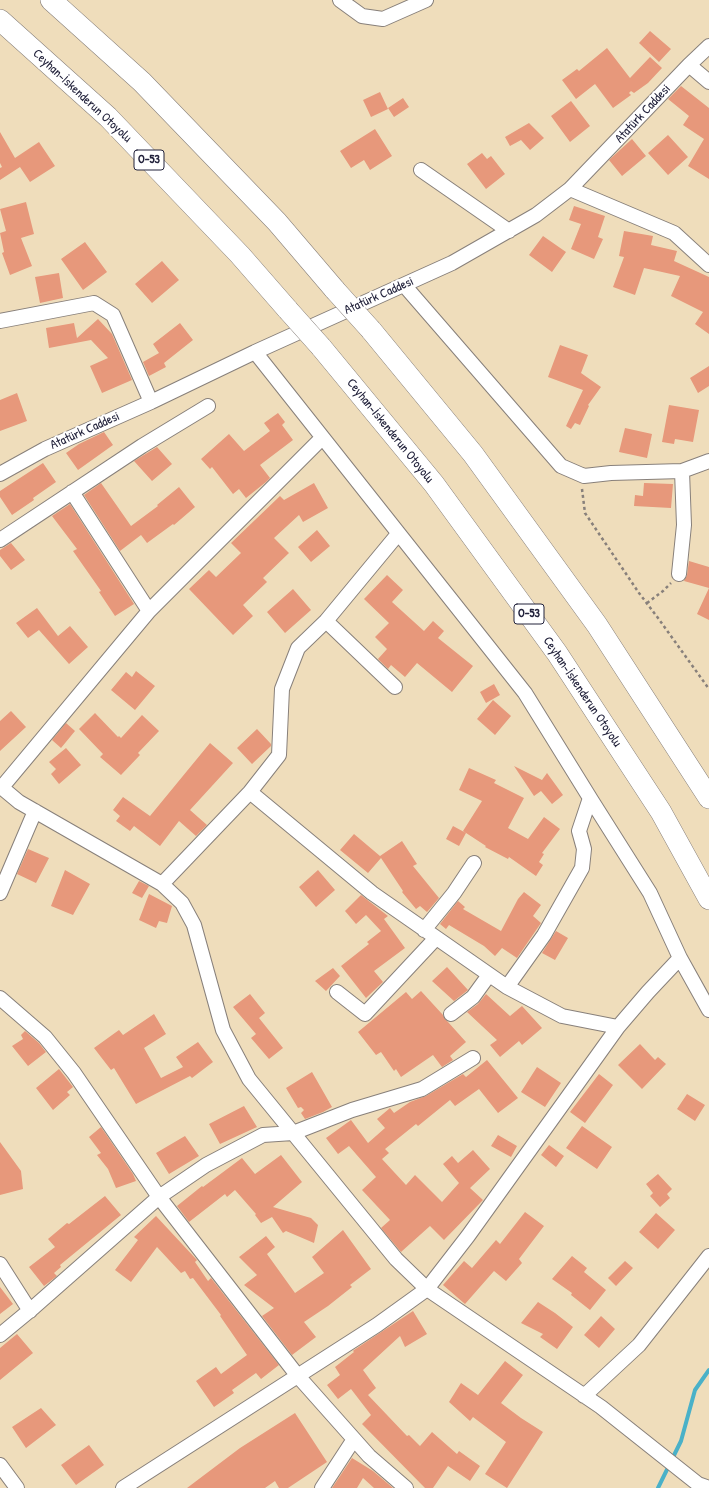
<!DOCTYPE html>
<html>
<head>
<meta charset="utf-8">
<style>
	body { margin:0 }
	canvas { display:block; background:#efddbb }
</style>
</head>
<body>
<canvas width="709" height="1488"></canvas>
<script>
const g = document.querySelector('canvas').getContext('2d');
g.lineJoin = 'round';
function toPath(rows) {
  const path = new Path2D();
  for (const r of rows) {
    path.moveTo(r[0], r[1]);
    for (let i = 2; i < r.length; i += 2) path.lineTo(r[i], r[i + 1]);
  }
  return path;
}
function stroke(path, color, width, dash) {
  g.strokeStyle = color;
  g.lineWidth = width;
  g.lineCap = dash ? 'butt' : 'round';
  g.setLineDash(dash || []);
  g.stroke(path);
}
function fillPath(path, color) {
  g.fillStyle = color;
  g.fill(path, 'evenodd');
}
function label(font, color, halo, rows, align = 'center') {
  g.font = font + ' "Patrick Hand",sans-serif';
  g.lineWidth = 4;
  g.setLineDash([]);
  g.textBaseline = 'middle';
  g.strokeStyle = halo;
  g.fillStyle = color;
  for (const [text, x, y, turn = 0] of rows) {
    g.save();
    g.translate(x, y);
    g.rotate((+turn || 0) * Math.PI / 180);
    g.textAlign = isNaN(turn) ? turn : align;
    if (halo) g.strokeText(text, 0, 0);
    g.fillText(text, 0, 0);
    g.restore();
  }
}
const stream = toPath([
	[658,1488,681,1441,695,1390,709,1370]
]);
const building = toPath([
	[650,31,671,49,659,62,639,43],
	[607,48,630,78,650,57,662,68,648,83,634,93,631,91,629,93,631,95,613,108,595,84,576,99,562,80,577,69,579,71],
	[681,86,709,108,709,179,688,166,704,139,683,125,689,116,668,99],
	[380,92,388,109,371,117,363,100],
	[403,98,409,107,394,117,388,108],
	[571,101,590,126,570,142,551,116],
	[529,123,544,138,530,150,521,140,510,146,505,137],
	[375,129,392,156,370,170,364,160,351,168,340,151],
	[0,132,15,158,39,142,55,166,30,182,20,167,0,180,0,168,2,167,0,163],
	[668,135,688,157,668,175,648,153],
	[632,139,646,156,622,176,609,160],
	[482,153,487,159,491,156,505,174,486,189,467,164],
	[26,202,34,234,21,238,32,266,10,275,2,253,4,252,0,233,6,231,0,209],
	[574,206,605,216,598,237,603,239,594,259,571,249,581,224,569,220],
	[624,231,653,236,651,245,677,251,674,261,709,277,709,334,695,324,703,312,671,296,680,276,644,268,635,295,613,287,624,257,619,256],
	[543,236,566,252,552,272,529,255],
	[85,242,107,272,83,290,61,259],
	[162,261,179,280,152,303,135,284],
	[59,273,63,298,40,303,35,277],
	[98,319,112,334,132,380,102,393,90,366,108,358,91,340,49,348,46,328,74,323,77,338],
	[180,323,193,340,164,363,166,367,149,376,143,362,159,353,153,344],
	[560,345,588,355,581,373,601,387,588,405,589,406,580,425,575,423,571,429,566,426,583,390,548,377],
	[709,366,709,386,698,393,690,378],
	[17,393,27,421,0,431,0,400],
	[669,405,699,410,693,442,675,439,674,444,662,442],
	[278,413,285,422,282,425,293,440,260,465,270,478,266,482,246,498,239,489,233,494,212,467,210,469,201,459,229,434,244,451,270,431,264,423],
	[625,428,652,434,647,458,619,452],
	[104,432,113,445,78,470,66,453,79,444],
	[157,447,172,464,152,481,134,461],
	[43,463,56,482,33,498,34,500,12,515,0,497,0,491],
	[101,483,131,526,158,506,157,505,179,487,195,507,174,525,173,524,147,543,141,535,120,551,84,495],
	[314,483,328,508,303,522,299,515,274,538,289,553,263,578,267,582,243,605,253,616,233,635,189,589,209,570,216,577,241,553,231,543,280,496,284,500],
	[644,483,673,484,671,508,634,506,635,495,643,496],
	[70,504,134,604,115,616,99,592,101,591,73,551,77,549,52,516],
	[317,530,330,546,311,562,298,547],
	[11,543,25,560,11,570,0,556,0,550],
	[689,561,709,567,709,588,684,581,687,575],
	[387,575,403,590,392,602,424,631,433,621,444,631,438,638,473,666,452,692,417,663,405,677,391,665,388,669,378,659,387,649,375,637,389,623,364,599],
	[709,588,709,620,697,614],
	[293,589,311,610,285,633,267,612],
	[37,608,58,636,70,626,88,647,69,664,39,630,28,638,16,623],
	[136,671,155,686,135,710,111,690,126,672,132,677],
	[494,684,500,695,486,703,480,692],
	[493,700,511,716,495,735,477,719],
	[11,711,26,727,0,751,0,721],
	[95,713,118,737,119,736,121,738,142,715,159,731,138,753,140,755,121,775,100,757,103,754,79,729],
	[66,723,75,731,61,748,52,740],
	[257,729,271,744,271,746,252,764,237,748],
	[210,743,233,763,190,810,207,825,196,836,179,821,160,846,134,826,130,831,116,821,120,816,113,810,123,797,150,816],
	[66,748,81,765,59,784,51,774,56,769,49,762],
	[514,766,542,780,547,773,563,795,552,804,541,791,534,796],
	[469,768,496,780,494,783,524,798,508,828,528,839,544,817,560,829,542,853,544,854,539,862,543,865,536,876,509,857,508,859,485,847,486,846,463,831,482,801,459,790],
	[453,826,466,833,459,846,446,839],
	[354,834,380,856,402,841,417,864,413,866,439,898,427,912,420,906,416,909,402,892,403,891,381,858,368,873,340,850],
	[28,849,49,858,36,883,17,874],
	[65,870,90,884,73,915,51,906],
	[318,870,335,890,316,907,299,887],
	[139,881,149,886,142,898,132,893],
	[524,892,541,905,533,916,541,923,517,958,502,948,495,956,484,946,449,925,446,929,440,924,458,901,465,907,463,909,501,931,518,899],
	[149,894,172,906,167,923,159,921,156,928,139,920],
	[361,895,388,916,384,919,405,948,374,971,383,982,366,998,341,966,369,944,367,942,381,931,366,915,356,924,345,911],
	[556,931,568,938,555,960,542,953],
	[447,967,468,990,454,1001,432,981],
	[333,968,340,976,326,991,315,981],
	[421,991,443,1015,445,1019,448,1022,466,1042,450,1056,453,1060,442,1067,433,1055,401,1077,396,1069,394,1071,381,1052,376,1055,358,1032,406,992,412,999],
	[250,994,265,1013,259,1018,283,1048,269,1059,251,1038,256,1034,233,1007],
	[486,994,510,1016,522,1006,542,1028,522,1045,519,1041,500,1057,490,1045,497,1040,467,1012,478,1004],
	[154,1014,166,1034,144,1048,161,1078,183,1067,176,1057,198,1042,213,1062,192,1078,190,1076,136,1104,114,1068,111,1070,94,1048,119,1030,123,1035],
	[25,1031,39,1043,46,1052,28,1066,12,1046,23,1039,21,1035],
	[640,1044,655,1060,658,1057,666,1064,642,1089,618,1065],
	[487,1060,518,1098,498,1113,479,1089,455,1106,450,1100,418,1126,416,1124,385,1149,389,1153,382,1159,406,1185,415,1175,442,1202,459,1183,443,1164,452,1156,458,1163,473,1150,490,1169,470,1188,483,1200,444,1240,430,1226,401,1252,381,1228,390,1220,362,1190,376,1177,349,1146,338,1154,326,1138,351,1120,368,1143,385,1128,377,1119,390,1108,394,1113,410,1102,426,1096,463,1074,466,1077],
	[537,1067,561,1083,545,1107,521,1092],
	[59,1069,73,1087,67,1092,70,1095,53,1110,36,1088],
	[312,1072,332,1107,323,1112,305,1119,301,1113,304,1110,301,1107,298,1108,286,1088],
	[599,1074,613,1085,585,1123,570,1112],
	[687,1094,705,1105,695,1121,677,1109],
	[244,1106,257,1127,220,1144,209,1124],
	[582,1126,612,1147,597,1169,566,1148],
	[101,1127,133,1174,136,1181,116,1188,108,1169,97,1155,101,1153,89,1137],
	[498,1135,517,1146,511,1157,491,1146],
	[185,1136,199,1156,169,1174,156,1153],
	[0,1142,21,1171,23,1189,0,1195],
	[549,1145,564,1156,556,1167,541,1155],
	[281,1155,302,1182,273,1207,311,1218,318,1225,314,1243,286,1231,283,1233,272,1217,261,1223,255,1215,256,1214,235,1190,227,1197,225,1194,189,1222,177,1206,202,1186,203,1187,242,1158,255,1174],
	[658,1174,672,1189,667,1194,670,1198,660,1207,650,1196,653,1193,646,1184],
	[105,1196,121,1215,60,1265,61,1267,54,1273,57,1276,44,1286,29,1267,55,1247,48,1239,67,1223,69,1224],
	[525,1212,544,1226,519,1259,522,1263,506,1281,494,1271,465,1304,443,1285,464,1261,472,1268,496,1240,500,1244],
	[656,1213,675,1230,658,1249,639,1232],
	[156,1216,196,1259,197,1260,195,1262,208,1281,211,1278,279,1365,261,1379,256,1373,232,1390,234,1393,214,1407,196,1381,216,1367,221,1374,247,1355,220,1316,221,1315,193,1278,190,1279,185,1271,181,1273,157,1247,131,1282,115,1270,138,1240,134,1237],
	[343,1230,371,1269,350,1285,352,1287,328,1306,304,1322,316,1337,292,1355,262,1316,274,1308,244,1285,257,1275,239,1257,266,1236,275,1247,267,1254,295,1293,324,1273,312,1257],
	[572,1256,587,1268,584,1272,606,1290,590,1310,571,1295,572,1293,552,1279],
	[625,1261,633,1268,616,1286,608,1278],
	[0,1287,13,1304,0,1314],
	[538,1302,555,1313,573,1327,557,1349,540,1337,543,1334,521,1323],
	[413,1311,427,1334,405,1347,400,1336,363,1370,376,1388,368,1395,407,1436,409,1435,420,1446,432,1432,457,1454,459,1451,480,1466,470,1481,448,1466,433,1488,425,1488,362,1424,371,1415,351,1389,338,1399,327,1385,340,1375,335,1367,354,1352,353,1351,354,1350],
	[601,1316,615,1329,599,1348,584,1335],
	[17,1334,33,1353,0,1380,0,1348],
	[505,1361,523,1375,501,1403,521,1418,543,1432,507,1488,485,1474,506,1442,473,1417,470,1421,449,1402,461,1383,478,1395],
	[41,1408,56,1425,26,1448,12,1427],
	[295,1413,327,1462,288,1488,279,1488,275,1481,265,1488,187,1488,240,1448],
	[89,1445,104,1465,76,1485,61,1465],
	[352,1458,373,1471,393,1488,374,1488,363,1478,357,1488,332,1488]
]);
const path = toPath([
	[582,489,585,513,639,593,658,618,709,689],
	[647,603,663,591,671,583]
]);
const minor = toPath([
	[340,0,362,16,383,19,426,0],
	[689,65,709,82],
	[421,170,509,231],
	[570,189,674,233,709,265],
	[404,285,561,466,584,476,611,473,682,471,709,461],
	[0,321,94,303,113,315,151,402],
	[255,352,525,693,590,798,579,831,584,849,582,868,544,935,507,987],
	[0,474,45,449,151,402,255,352,452,263,536,215,570,189,689,65,709,46],
	[72,492,149,611],
	[0,540,142,446,208,406],
	[679,574,684,525,682,471],
	[326,621,395,687],
	[0,786,19,802,162,884,182,903,194,925,223,1030,249,1079,396,1259,427,1289,601,1407,698,1484,709,1488],
	[2,787,149,611,322,438],
	[250,792,372,893,507,987,562,1016,618,1027],
	[590,798,650,893,680,958,709,1010],
	[162,884,250,792,279,755,282,689,298,648,326,621,398,534],
	[0,893,35,811],
	[424,930,454,893,474,863],
	[337,992,365,1014,436,938],
	[0,998,45,1037,74,1073,159,1197,297,1375,369,1456,406,1488],
	[451,1014,473,997,489,975],
	[0,1264,30,1311],
	[0,1335,34,1307,159,1197,206,1165,263,1135,293,1133,352,1110,422,1089,473,1058],
	[584,1396,639,1345,709,1256],
	[0,1465,17,1488],
	[123,1488,377,1325,427,1289,468,1236,618,1027,648,992,680,958],
	[322,1488,354,1439]
]);
const highway = toPath([
	[51,0,142,82,277,222,335,290],
	[0,20,108,117,240,255,288,310],
	[371,330,473,454,597,625,709,798],
	[321,347,434,484,557,653,661,812,709,899]
]);
const highwayBridge = toPath([
	[335,290,371,330],
	[288,310,321,347]
]);
const shields = [
	[149,160,30],
	[529,614,30]
];
const shieldNames = [
	["O-53",149,160],
	["O-53",529,614]
];
const streetNames = [
	["Ceyhan-İskenderun Otoyolu",82,96,43],
	["Atatürk Caddesi",643,114,-47],
	["Atatürk Caddesi",379,296,-24],
	["Atatürk Caddesi",85,431,-24],
	["Ceyhan-İskenderun Otoyolu",390,431,51],
	["Ceyhan-İskenderun Otoyolu",582,692,56]
];
stroke(stream, '#4ab1c8', 4);
fillPath(building, '#e7987b');
stroke(minor, '#88807b', 16);
stroke(highway, '#88807b', 22);
stroke(path, '#88807b', 2.5, [3, 3]);
stroke(minor, '#fff', 14);
stroke(highway, '#fff', 21);
stroke(highwayBridge, '#88807b', 22, []);
stroke(highwayBridge, '#fff', 21);
for (const [x, y, w] of shields) {
  const box = new Path2D();
  box.roundRect(x - w / 2, y - 10, w, 20, 3);
  g.fillStyle = '#fff';
  g.fill(box);
  stroke(box, '#22223b', 1);
}
label('bold 12px', '#22223b', null, shieldNames);
label('13px', '#22223b', '#fff', streetNames);
</script>
</body>
</html>
